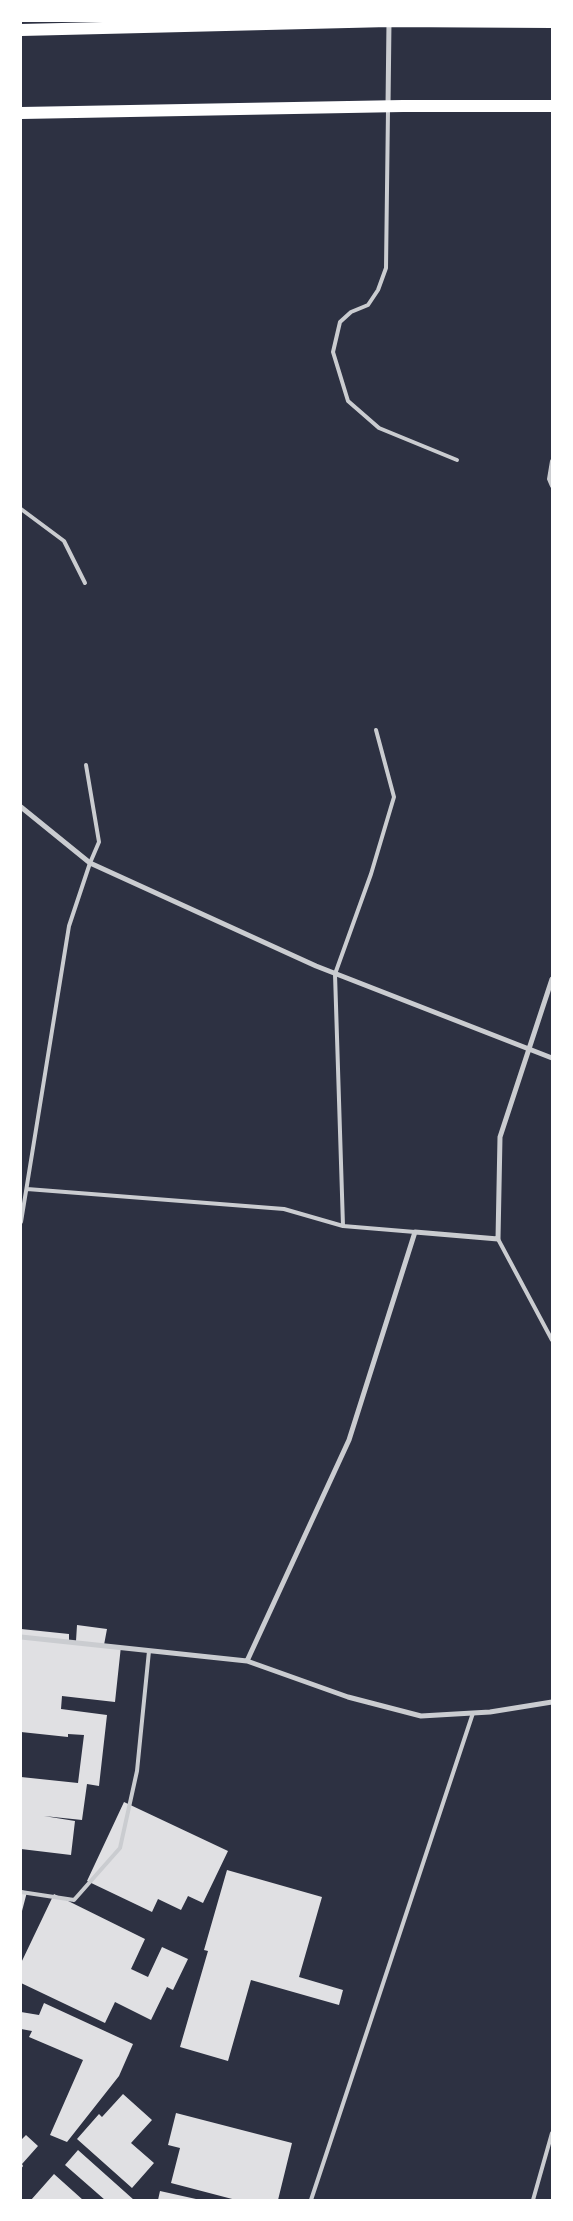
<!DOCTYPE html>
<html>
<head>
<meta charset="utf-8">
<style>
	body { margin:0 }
	#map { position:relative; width:573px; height:2221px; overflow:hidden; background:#2d3142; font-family:Overpass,sans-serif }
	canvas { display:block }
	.frame { position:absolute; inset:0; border:22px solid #fff; pointer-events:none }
</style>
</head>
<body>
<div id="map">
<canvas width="573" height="2221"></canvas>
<div class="frame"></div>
</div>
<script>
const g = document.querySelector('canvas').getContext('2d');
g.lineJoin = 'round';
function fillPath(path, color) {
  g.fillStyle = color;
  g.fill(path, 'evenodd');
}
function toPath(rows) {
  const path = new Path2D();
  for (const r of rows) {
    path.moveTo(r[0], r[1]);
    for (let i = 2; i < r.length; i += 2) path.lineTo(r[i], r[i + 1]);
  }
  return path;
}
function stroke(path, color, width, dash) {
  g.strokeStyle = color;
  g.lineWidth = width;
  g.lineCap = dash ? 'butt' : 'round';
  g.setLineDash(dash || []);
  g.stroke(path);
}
const building = toPath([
	[77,1625,107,1629,104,1645,121,1646,115,1702,62,1696,61,1709,107,1715,99,1786,87,1784,82,1820,44,1816,75,1821,71,1855,21,1849,21,1777,78,1783,84,1735,68,1734,68,1737,21,1732,21,1629,69,1634,69,1641,76,1641],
	[124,1802,228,1851,203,1903,188,1896,181,1910,158,1899,152,1912,87,1881],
	[227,1870,322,1897,299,1977,343,1990,339,2005,251,1980,228,2061,180,2047,208,1951,204,1950],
	[21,1890,27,1892,22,1911,21,1911],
	[54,1894,145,1939,131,1969,148,1977,162,1947,188,1959,173,1990,167,1987,151,2020,115,2002,105,2023,21,1983,21,1963],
	[44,2003,133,2044,119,2076,67,2142,50,2135,83,2060,29,2037,32,2031,21,2029,21,2012,39,2015],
	[123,2094,152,2120,131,2143,154,2163,132,2188,77,2139,99,2114,102,2117],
	[176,2113,292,2143,278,2200,236,2200,171,2183,180,2148,168,2145],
	[26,2135,38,2146,22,2164,23,2166,21,2169,21,2140],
	[78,2150,134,2200,105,2200,65,2165],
	[54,2174,83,2200,31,2200],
	[160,2191,196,2199,196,2200,158,2200]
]);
const service = toPath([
	[388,110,386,268,378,290,368,305,351,312,340,322,333,352,348,401,379,428,457,460],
	[552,461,549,479,552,486],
	[21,509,64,541,85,583],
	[27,1189,284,1209,343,1226,415,1232],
	[21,1222,69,926,90,863,99,842,86,765],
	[343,1226,335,974,371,874,394,797,376,730],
	[498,1239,552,1340],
	[21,1892,74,1900,120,1848,137,1771,149,1651],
	[311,2200,473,1713],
	[533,2200,552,2133]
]);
const minor = toPath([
	[388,106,389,22],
	[21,807,90,863,316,966,552,1058],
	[21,1637,247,1661,348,1697,421,1716,490,1712,552,1702],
	[247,1661,349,1440,415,1232,498,1239,500,1137,552,979]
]);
const primary = toPath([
	[21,30,389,21,552,22],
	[21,113,403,106,552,106]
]);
fillPath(building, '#e0e0e3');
stroke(service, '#caccd0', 4);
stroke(minor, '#caccd0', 5);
stroke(primary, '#fff', 12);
</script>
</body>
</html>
